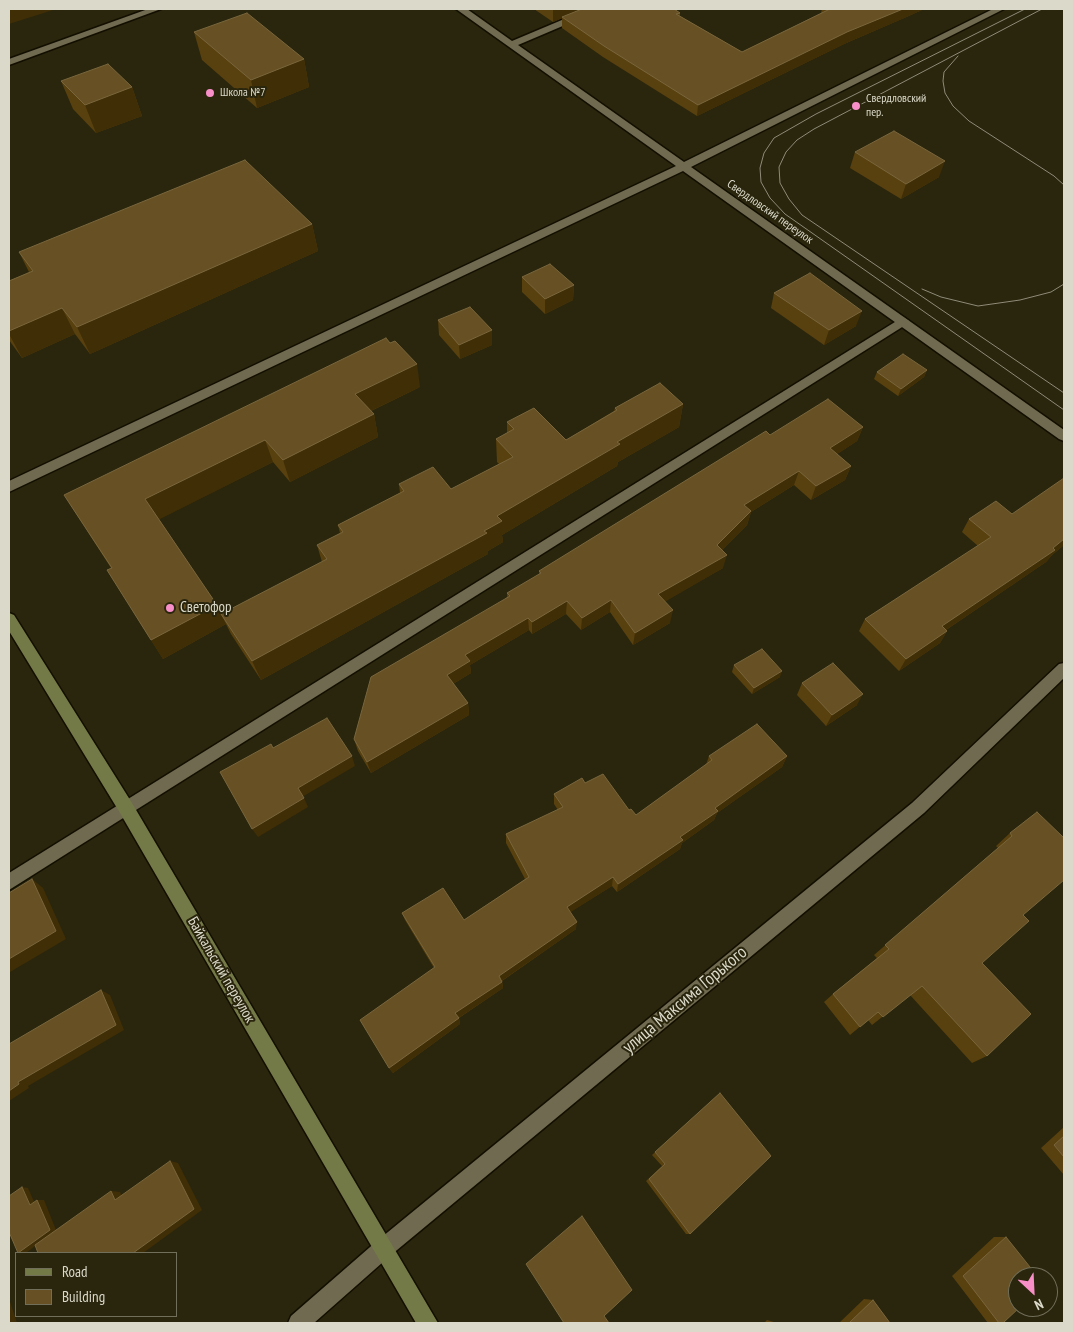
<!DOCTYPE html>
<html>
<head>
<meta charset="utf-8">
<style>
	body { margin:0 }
	#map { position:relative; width:1073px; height:1332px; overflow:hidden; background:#2a260d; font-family:"PT Sans Narrow",sans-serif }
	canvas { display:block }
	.frame { position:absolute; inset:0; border:10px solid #dbd9ca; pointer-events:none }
	.legend { position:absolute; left:15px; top:1252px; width:162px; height:65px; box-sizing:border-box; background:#2a260d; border:1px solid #716e59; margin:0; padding:6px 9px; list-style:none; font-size:15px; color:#dbd9ca }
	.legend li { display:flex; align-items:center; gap:10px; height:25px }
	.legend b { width:25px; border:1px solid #716e59 }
	.north { position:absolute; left:1008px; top:1267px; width:50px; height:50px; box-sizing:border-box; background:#2a260d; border:1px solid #716e59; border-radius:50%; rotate:155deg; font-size:14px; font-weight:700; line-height:20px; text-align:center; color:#dbd9ca }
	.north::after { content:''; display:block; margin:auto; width:18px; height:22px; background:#f98fc9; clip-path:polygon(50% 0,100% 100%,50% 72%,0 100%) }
</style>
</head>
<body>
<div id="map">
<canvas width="1073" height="1332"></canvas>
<div class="frame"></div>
<ul class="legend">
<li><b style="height:6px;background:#747948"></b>Road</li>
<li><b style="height:14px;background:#675023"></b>Building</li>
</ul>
<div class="north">N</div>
</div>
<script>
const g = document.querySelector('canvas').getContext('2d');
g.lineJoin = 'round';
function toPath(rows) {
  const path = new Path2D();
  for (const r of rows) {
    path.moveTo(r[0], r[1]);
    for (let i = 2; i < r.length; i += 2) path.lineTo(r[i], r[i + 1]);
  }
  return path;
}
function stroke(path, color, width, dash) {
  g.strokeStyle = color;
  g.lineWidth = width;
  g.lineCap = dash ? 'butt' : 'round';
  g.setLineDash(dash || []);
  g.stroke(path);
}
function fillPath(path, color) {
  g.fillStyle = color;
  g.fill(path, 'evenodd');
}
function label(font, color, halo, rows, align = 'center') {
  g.font = font + ' "PT Sans Narrow",sans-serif';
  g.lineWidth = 4;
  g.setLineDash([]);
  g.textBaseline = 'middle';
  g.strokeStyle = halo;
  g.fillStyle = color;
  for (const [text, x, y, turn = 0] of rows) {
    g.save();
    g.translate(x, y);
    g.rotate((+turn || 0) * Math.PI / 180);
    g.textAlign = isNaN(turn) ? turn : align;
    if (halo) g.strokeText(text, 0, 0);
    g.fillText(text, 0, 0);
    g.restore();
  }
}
const lane = toPath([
	[903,317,909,321,907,324,9,890,9,873,903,317]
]);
const street = toPath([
	[148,9,161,9,9,65,9,59,148,9],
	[456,9,467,9,512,41,588,9,599,9,598,11,518,45,684,162,993,9,1004,9,691,167,1064,430,1064,441,1059,439,683,171,9,492,9,481,676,166,456,9],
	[1064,663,1064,678,924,813,391,1255,314,1323,288,1323,291,1316,377,1241,912,803,1059,664,1064,663]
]);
const secondary = toPath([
	[9,613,14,615,132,803,438,1323,416,1323,120,813,9,631,9,613]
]);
const tram = toPath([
	[1025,9,816,114,774,138,764,153,760,168,761,182,770,198,785,214,1064,410],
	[1042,9,814,129,797,140,786,152,779,167,780,183,789,199,802,215,1064,393],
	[958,56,944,72,943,81,945,93,953,106,969,121,1054,176,1064,185],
	[922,289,941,297,978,306,1020,300,1051,292,1064,284]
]);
const wall = toPath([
	[534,9,674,9,680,13,680,16,742,52,821,13,822,9,924,9,911,15,844,44,697,116,603,57,562,28,562,18,553,22],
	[194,32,304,59,309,87,257,108,202,60],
	[61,81,132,87,142,116,96,133,73,109],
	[855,152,939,177,901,199,850,168],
	[312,224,318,251,90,354,75,334,22,358,9,340,9,281,29,272,19,252],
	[522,277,574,285,573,300,545,314,522,292],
	[774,293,856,326,824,345,771,308],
	[438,320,492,345,460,359,439,335],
	[927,370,924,377,898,396,874,379,877,372],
	[420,387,371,411,374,414,378,437,290,482,273,462,159,519,222,614,322,562,317,545,340,533,338,525,400,493,399,484,451,489,499,464,497,462,496,439,507,433,507,422,566,440,614,411,615,408,683,404,679,427,618,462,617,466,502,535,503,542,488,551,488,554,261,680,231,634,226,624,163,659,107,570,111,568,64,495],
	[863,427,857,441,837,454,851,466,845,480,811,500,794,485,751,512,747,525,722,550,723,568,665,601,670,623,633,645,610,612,581,630,566,614,532,634,529,630,470,665,471,673,453,684,468,703,469,715,371,773,358,751,354,739,507,597,507,593,539,575,539,571,770,435],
	[969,519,1064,545,1052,555,1046,562,946,630,947,631,940,643,899,671,859,631,865,619,978,546,962,532],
	[734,665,780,677,752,694,732,672],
	[802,683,857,705,826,726,797,695],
	[709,756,787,756,782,767,717,813,714,820,682,843,680,849,617,892,612,886,570,912,576,929,502,981,503,988,459,1018,460,1024,393,1073,389,1068,434,968,405,920,402,913,464,920,525,879,506,843,506,834,558,810,554,804,554,794,585,783,636,815,706,765],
	[1037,812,1023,915,982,963,987,1056,972,1063,910,995,872,1025,868,1020,850,1035,824,1002,833,994,877,958,874,955,998,848,996,846,1010,833],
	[720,1093,690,1234,686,1234,646,1181,662,1166,652,1155],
	[1064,1127,1064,1175,1041,1148],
	[994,1237,1006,1237,1003,1323,988,1323,952,1276],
	[864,1299,873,1300,890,1323,839,1323],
	[767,1320,774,1322,775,1323,764,1323]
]);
const shadedWall = toPath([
	[9,9,52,9,53,10,9,24],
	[557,9,584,9,553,22,553,10],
	[903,9,924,9,911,15,844,44,697,116,698,105,847,32],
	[304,59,309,87,257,108,251,80],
	[132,87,142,116,96,133,85,105],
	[945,161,939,177,901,199,906,184],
	[312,224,318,251,90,354,77,327],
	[574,285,573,300,545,314,545,299],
	[62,308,75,334,22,358,9,334,9,331],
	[862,311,856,326,824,345,829,330],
	[492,330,492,345,460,359,459,345],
	[417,364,420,387,360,416,355,394],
	[927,370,924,377,898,396,901,389],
	[683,404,679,427,618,462,617,466,502,535,503,542,488,551,488,554,261,680,252,661,484,531,497,516,617,442],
	[374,414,378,437,290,482,283,460],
	[863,427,857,441,825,462,830,448],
	[265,440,273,462,156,521,145,499],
	[851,466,845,480,811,500,816,486],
	[799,471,794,485,751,512,747,525,714,558,717,545,744,505],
	[1064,539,1064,545,1052,555,1046,562,934,638,942,626],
	[727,555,723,568,656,607,658,594],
	[611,600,610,612,581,630,582,618],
	[567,601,566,614,532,634,532,622],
	[217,605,226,624,163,659,151,640],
	[673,610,670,623,633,645,635,633],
	[528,618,529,630,470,665,471,673,448,687,447,675,465,655],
	[947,631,940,643,899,671,906,659],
	[782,671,780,677,752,694,754,688],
	[863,694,857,705,826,726,832,715],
	[468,703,469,715,371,773,367,762],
	[352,756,355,766,302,797,298,788],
	[787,756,782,767,717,813,714,820,682,843,680,849,617,892,618,884,680,837,715,808],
	[304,798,308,807,258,837,252,829],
	[613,877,612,886,566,915,567,907],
	[32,879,43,888,66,939,10,972,9,972,9,959],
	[577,922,576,929,500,982,499,976],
	[502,982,503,988,457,1019,455,1013],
	[101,990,110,995,124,1030,28,1086,29,1088,9,1101,9,1091,18,1082],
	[459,1018,460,1024,393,1073,389,1068],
	[170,1161,178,1163,202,1210,143,1253,133,1253],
	[22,1187,28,1188,36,1206,30,1205],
	[111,1191,120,1192,124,1201,115,1200],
	[37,1200,44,1200,56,1230,26,1253,18,1253],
	[9,1299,17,1323,9,1323]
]);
const building = toPath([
	[582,9,674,9,680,13,676,14,742,52,830,9,903,9,847,32,698,105,604,46,562,17,582,9],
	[247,13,304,59,251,80,194,32,247,13],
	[108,64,132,87,85,105,61,81,108,64],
	[894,131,945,161,906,184,855,152,894,131],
	[245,160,312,224,77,327,62,308,9,331,9,281,33,271,19,252,245,160],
	[550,264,574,285,545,299,522,277,550,264],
	[810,273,862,311,829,330,774,293,810,273],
	[470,307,492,330,459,345,438,320,470,307],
	[386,338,390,343,395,341,417,364,355,394,374,414,283,460,265,440,145,499,217,605,151,640,107,570,112,568,64,495,386,338],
	[903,354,927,370,901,389,877,372,903,354],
	[660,383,683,404,617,442,620,444,497,516,502,521,484,531,487,533,252,661,221,614,327,559,317,545,343,532,338,525,404,491,399,484,433,467,451,489,513,457,496,439,514,429,507,422,534,408,566,440,617,410,615,408,660,383],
	[828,399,863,427,830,448,851,466,816,486,799,471,744,505,751,511,717,545,727,555,658,594,673,610,635,633,611,600,582,618,567,601,532,622,528,618,465,655,470,661,447,675,468,703,367,762,354,739,371,677,510,596,507,593,541,573,539,571,706,468,766,431,770,435,828,399],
	[1064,478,1064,539,1053,548,1055,550,942,626,947,631,906,659,865,619,991,537,969,519,996,501,1012,514,1064,478],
	[762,649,782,671,754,688,734,665,762,649],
	[833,663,863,694,832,715,802,683,833,663],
	[327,718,352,756,298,788,304,798,252,829,220,772,271,744,273,748,327,718],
	[757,724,787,756,715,808,718,811,680,837,683,840,618,884,613,877,567,907,577,922,499,976,502,982,455,1013,459,1018,389,1068,360,1020,435,967,402,913,443,888,464,920,529,877,506,834,563,807,554,794,582,778,585,783,603,774,629,810,631,809,636,815,712,760,709,756,757,724],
	[1037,812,1064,838,1064,880,1023,915,1029,921,982,963,1031,1014,987,1056,922,986,883,1017,878,1012,860,1027,833,994,889,949,885,945,1012,836,1010,833,1037,812],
	[32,879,56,931,9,959,9,893,32,879],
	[101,990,116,1025,18,1082,19,1084,9,1091,9,1044,101,990],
	[720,1093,771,1156,690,1234,649,1179,665,1164,655,1152,720,1093],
	[1064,1136,1064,1157,1054,1145,1064,1136],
	[170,1161,194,1209,133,1253,38,1253,35,1245,111,1191,115,1200,170,1161],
	[22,1187,30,1205,37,1200,50,1230,18,1253,9,1232,9,1196,22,1187],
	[582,1216,632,1290,604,1316,609,1323,564,1323,526,1264,582,1216],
	[1006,1237,1038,1277,1018,1277,1018,1307,1020,1307,1003,1323,999,1323,963,1276,1006,1237],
	[873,1300,890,1323,849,1323,873,1300]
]);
const markers = [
	[210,93,5,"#f98fc9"],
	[856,106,5,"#f98fc9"],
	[170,608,5,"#f98fc9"]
];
const farPoinames = [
	["Школа №7",220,93],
	["Свердловский",866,99],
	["пер.",866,113]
];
const farStreetnames = [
	["Свердловский переулок",770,212,35]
];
const poiNames = [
	["Светофор",180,608]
];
const streetNames = [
	["Байкальский переулок",221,970,60]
];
const nearStreetnames = [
	["улица Максима Горького",685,1000,-40]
];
stroke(lane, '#130f00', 3);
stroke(street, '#130f00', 3);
stroke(secondary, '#130f00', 3);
fillPath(lane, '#6f6a50');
fillPath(street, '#6f6a50');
fillPath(secondary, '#747948');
stroke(tram, '#8e8b78', 1);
fillPath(wall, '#59400f');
fillPath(shadedWall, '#402e06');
fillPath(building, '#675023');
stroke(building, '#79663d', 1);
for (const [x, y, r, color] of markers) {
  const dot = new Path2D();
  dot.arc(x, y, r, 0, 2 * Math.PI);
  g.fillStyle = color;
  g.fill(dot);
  stroke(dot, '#2a260d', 2);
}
label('12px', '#dbd9ca', '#2a260d', farPoinames, 'left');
label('12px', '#dbd9ca', '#2a260d', farStreetnames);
label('15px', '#dbd9ca', '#2a260d', poiNames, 'left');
label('15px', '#dbd9ca', '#2a260d', streetNames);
label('18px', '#dbd9ca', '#2a260d', nearStreetnames);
</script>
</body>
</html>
